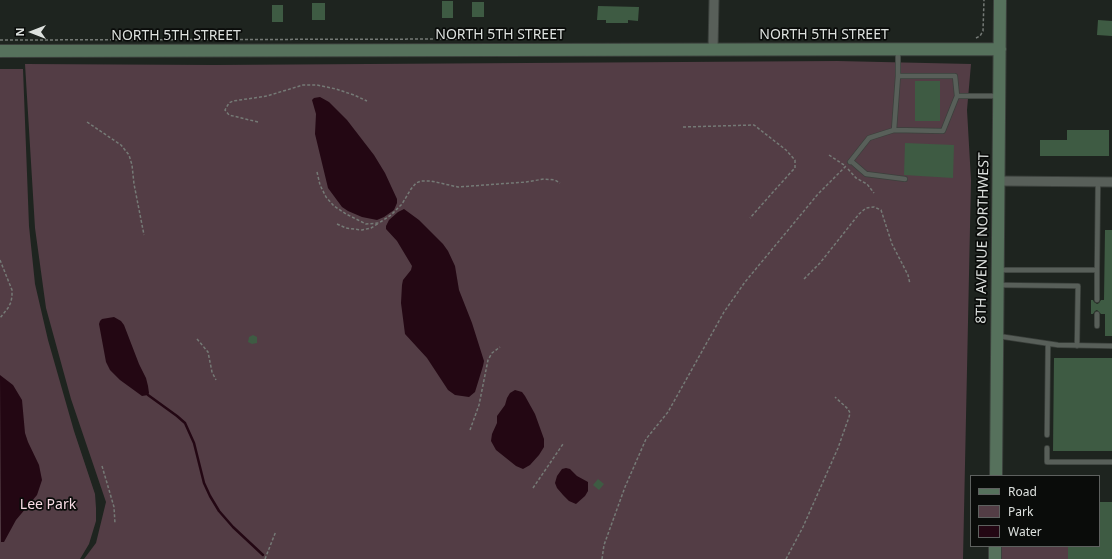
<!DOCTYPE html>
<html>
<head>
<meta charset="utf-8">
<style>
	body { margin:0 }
	#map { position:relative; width:1112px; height:559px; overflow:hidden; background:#1e241f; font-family:"Noto Sans",sans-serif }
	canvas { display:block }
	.legend { position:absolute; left:970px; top:475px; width:130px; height:72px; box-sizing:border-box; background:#0a0c0a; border:1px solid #5e615f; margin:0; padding:5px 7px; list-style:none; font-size:12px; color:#dde1de }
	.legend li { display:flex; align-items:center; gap:8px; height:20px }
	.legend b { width:20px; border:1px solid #5e615f }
	.north { position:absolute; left:12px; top:12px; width:40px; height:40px; -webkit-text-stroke:3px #0a0c0a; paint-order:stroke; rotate:270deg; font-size:11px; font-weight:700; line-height:16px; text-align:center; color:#dde1de }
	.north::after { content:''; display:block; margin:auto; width:14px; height:18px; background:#dde1de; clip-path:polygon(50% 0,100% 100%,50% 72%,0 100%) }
</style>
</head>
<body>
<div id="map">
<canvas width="1112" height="559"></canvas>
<ul class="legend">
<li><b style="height:5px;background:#56715c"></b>Road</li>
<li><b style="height:11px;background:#533d45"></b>Park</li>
<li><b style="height:11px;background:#230713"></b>Water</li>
</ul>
<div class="north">N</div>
</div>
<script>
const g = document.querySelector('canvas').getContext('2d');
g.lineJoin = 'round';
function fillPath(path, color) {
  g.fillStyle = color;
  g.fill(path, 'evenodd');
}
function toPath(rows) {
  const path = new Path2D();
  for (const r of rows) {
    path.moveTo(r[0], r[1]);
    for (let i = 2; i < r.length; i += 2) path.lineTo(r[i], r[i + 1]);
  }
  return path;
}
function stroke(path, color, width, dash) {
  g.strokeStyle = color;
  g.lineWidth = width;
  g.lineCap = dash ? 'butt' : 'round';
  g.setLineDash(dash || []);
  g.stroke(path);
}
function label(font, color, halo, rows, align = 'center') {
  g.font = font + ' "Noto Sans",sans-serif';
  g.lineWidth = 3.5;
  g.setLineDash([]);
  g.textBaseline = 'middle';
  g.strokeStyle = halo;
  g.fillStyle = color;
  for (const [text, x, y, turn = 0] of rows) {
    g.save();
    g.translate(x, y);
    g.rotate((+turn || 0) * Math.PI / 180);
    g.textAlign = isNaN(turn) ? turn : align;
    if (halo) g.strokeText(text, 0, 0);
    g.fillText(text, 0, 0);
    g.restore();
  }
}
const green = toPath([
	[837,61,971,64,967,110,971,180,963,559,84,559,96,543,106,502,71,399,46,308,35,228,25,64,214,65],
	[0,69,23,69,29,226,35,284,48,340,74,431,95,494,96,508,96,521,89,544,80,559,0,559],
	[1000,546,1068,546,1068,559,1000,559]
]);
const water = toPath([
	[320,97,329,102,347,120,374,155,385,173,397,199,397,203,394,210,384,217,377,220,362,217,348,211,342,207,328,188,315,134,316,114,312,100,314,98],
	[404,209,419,220,443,244,448,251,455,266,459,290,472,323,484,361,483,366,475,392,469,397,455,395,448,390,427,358,405,334,401,303,402,285,403,280,411,270,412,266,397,241,386,229,386,226,389,220,398,212],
	[114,317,121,321,124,325,139,364,146,378,148,386,149,393,148,395,142,396,120,380,110,370,106,362,99,324,100,321,102,319],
	[0,375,13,385,22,400,25,433,28,442,39,465,42,480,37,495,16,520,4,542,1,542],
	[515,390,522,392,525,396,535,414,544,439,544,447,539,455,530,465,523,469,516,466,496,450,491,441,492,434,497,423,497,416,505,405,507,398,510,393],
	[566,468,570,469,577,476,588,482,588,491,585,496,576,504,569,501,563,495,557,488,555,483,557,476,562,469]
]);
const stream = toPath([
	[148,395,177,416,185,423,194,443,204,483,210,496,219,511,233,527,263,555]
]);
const building = toPath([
	[442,1,453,1,453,18,442,18],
	[472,2,484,2,484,17,472,17],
	[312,3,325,3,325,20,312,20],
	[272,5,283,5,283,22,272,22],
	[598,6,639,7,638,21,628,20,628,23,606,23,606,20,597,20],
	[1098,20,1112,21,1112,36,1097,35],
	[915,81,940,81,940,121,915,121],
	[1067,130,1109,130,1109,156,1040,156,1040,140,1067,140],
	[905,143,954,145,953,178,904,175],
	[1105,230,1112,230,1112,336,1105,336,1105,314,1101,314,1097,310,1095,311,1093,314,1091,314,1091,300,1093,300,1094,302,1097,304,1099,303,1101,300,1104,300],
	[253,335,257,337,257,343,252,344,248,342,249,337],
	[1054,358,1112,358,1112,451,1053,451],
	[598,479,604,484,599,490,593,485],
	[1100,502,1112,502,1112,559,1068,559,1068,546,1099,546]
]);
const path = toPath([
	[976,38,980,36,983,31,984,0],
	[0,40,464,39],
	[87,122,121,145,129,155,132,165,134,184,144,235],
	[258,122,229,115,225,110,229,103,233,101,267,96,303,85,317,85,336,89,354,95,367,101],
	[683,127,754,125,786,150,795,160,795,168,791,172,750,218],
	[829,155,844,165],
	[848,169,856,178,867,184,874,193],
	[317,172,320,185,326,197,334,206,346,214,366,224,379,223,391,215,402,204,411,189,416,183,421,181,431,181,458,187,526,182,544,179,555,180,560,183],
	[337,224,346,228,362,230,371,228,379,223],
	[0,260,12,290,12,296,11,302,8,308,0,318],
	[804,279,820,263,859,214,866,208,874,207,881,210,892,244,908,275,910,284],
	[197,339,208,352,212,372,216,380],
	[470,430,479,405,488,360,492,353,500,347],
	[102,466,114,507,115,524],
	[533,488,563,444],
	[265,559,276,531],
	[602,559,604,545,625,487,646,439,668,412,724,312,745,282,818,194,846,166],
	[786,559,803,527,838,448,849,417,850,413,848,409,835,397]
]);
const lane = toPath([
	[898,49,898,76,894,130,943,131,957,96,955,76,898,76],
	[957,96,999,96],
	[851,161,866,174,905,179],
	[850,162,869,138,894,130],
	[999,270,1097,270,1098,181],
	[1097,270,1097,300],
	[999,285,1078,286,1077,346],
	[1097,314,1097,326],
	[998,336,1058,345,1112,346],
	[1047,435,1048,344],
	[1047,448,1047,462,1112,462]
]);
const street = toPath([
	[713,50,714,0],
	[999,181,1112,182]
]);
const secondary = toPath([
	[0,51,1000,49],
	[996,476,1000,0],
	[995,559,995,546]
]);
const streetNames = [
	["NORTH 5TH STREET",500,35],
	["NORTH 5TH STREET",824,35],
	["NORTH 5TH STREET",176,36],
	["8TH AVENUE NORTHWEST",983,238,-89]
];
const parkNames = [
	["Lee Park",48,505]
];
fillPath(green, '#533d45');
fillPath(water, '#230713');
stroke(stream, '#230713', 2.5);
fillPath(building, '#3e5b43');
stroke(lane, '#3b403c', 6);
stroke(street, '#3b403c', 11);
stroke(secondary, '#3b403c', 14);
stroke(path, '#757a76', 1.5, [3, 2]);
stroke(lane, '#585f59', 4.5);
stroke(street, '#585f59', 9);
stroke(secondary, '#56715c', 12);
label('14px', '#dde1de', '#0a0c0a', streetNames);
label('14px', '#f8dce5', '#0a0c0a', parkNames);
</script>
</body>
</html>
